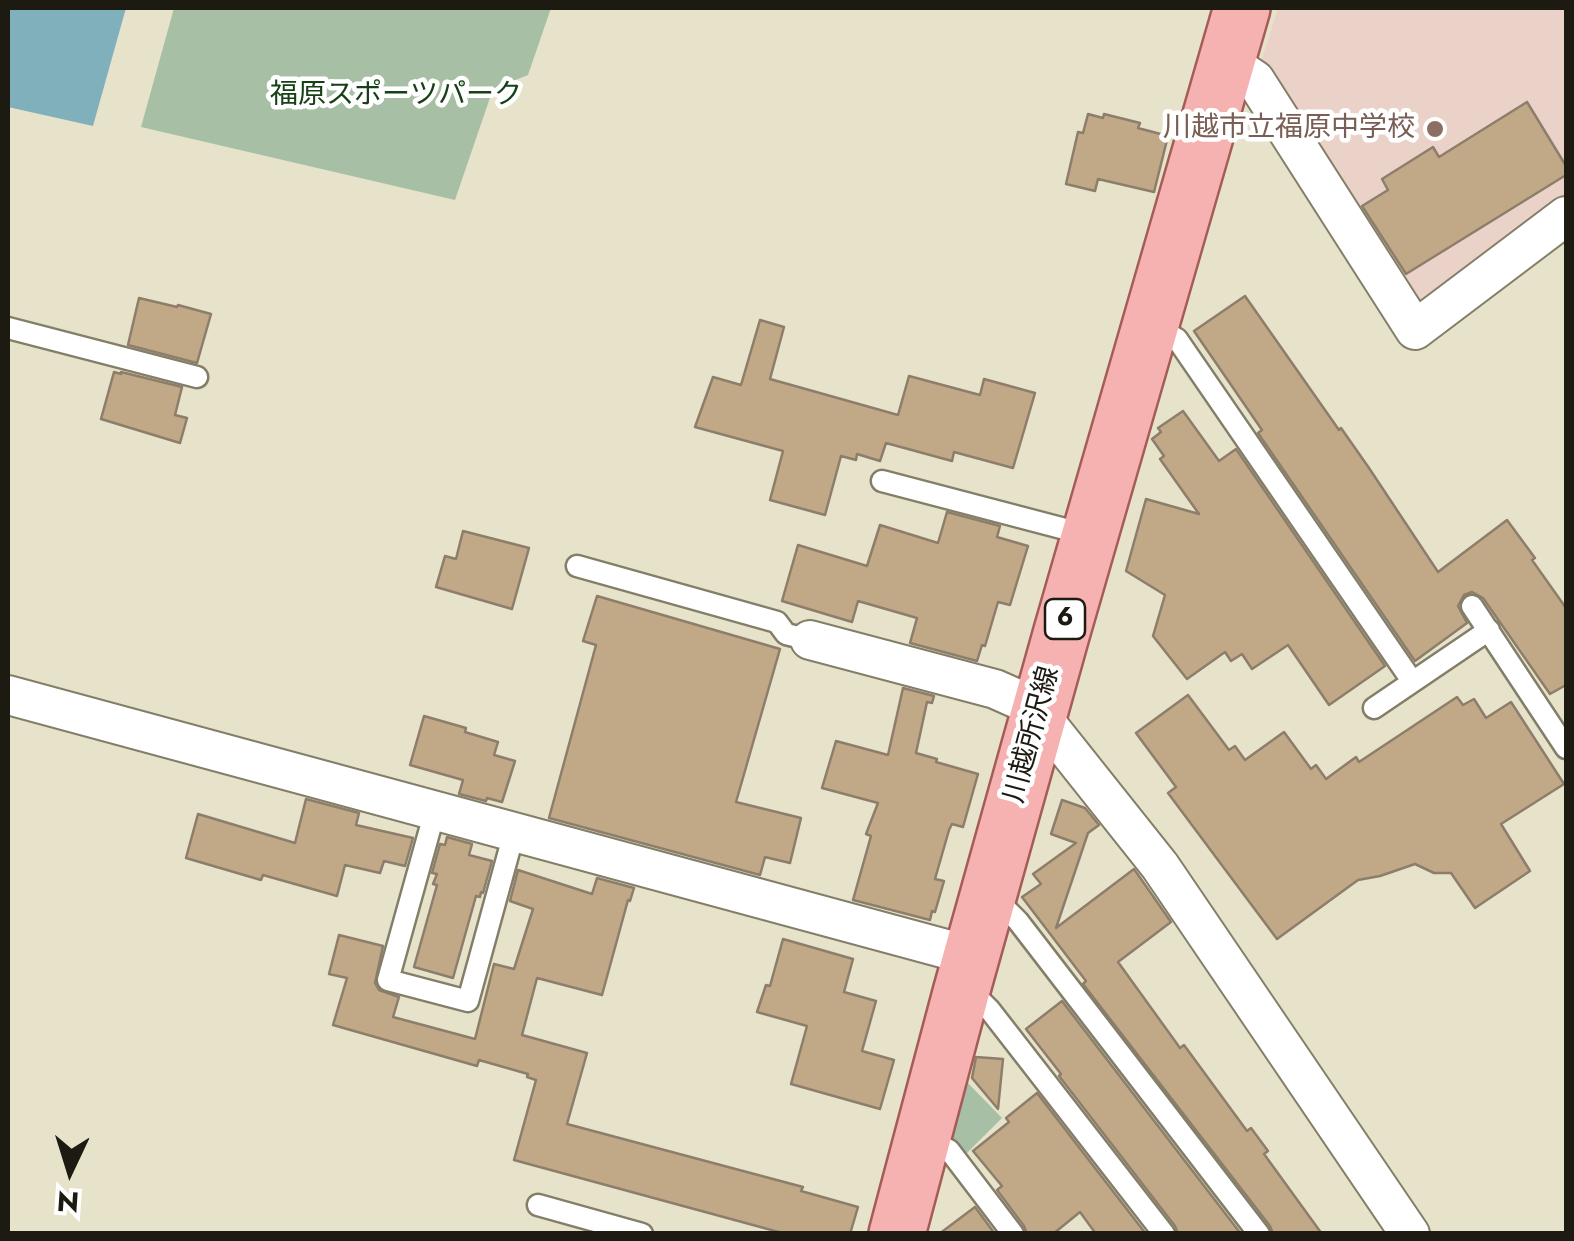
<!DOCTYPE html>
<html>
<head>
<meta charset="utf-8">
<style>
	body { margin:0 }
	#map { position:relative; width:1574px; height:1241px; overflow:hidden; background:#e7e2ca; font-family:Jost,sans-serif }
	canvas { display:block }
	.frame { position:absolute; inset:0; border:10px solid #1c1a11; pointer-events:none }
	.north { position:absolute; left:20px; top:1121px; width:100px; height:100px; -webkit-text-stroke:8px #fff; paint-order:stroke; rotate:184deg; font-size:28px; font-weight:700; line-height:40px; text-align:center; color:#1c1a11 }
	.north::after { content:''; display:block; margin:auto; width:35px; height:45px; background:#1c1a11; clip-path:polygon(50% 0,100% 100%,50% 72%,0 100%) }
</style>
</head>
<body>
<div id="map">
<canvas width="1574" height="1241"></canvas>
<div class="frame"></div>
<div class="north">N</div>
</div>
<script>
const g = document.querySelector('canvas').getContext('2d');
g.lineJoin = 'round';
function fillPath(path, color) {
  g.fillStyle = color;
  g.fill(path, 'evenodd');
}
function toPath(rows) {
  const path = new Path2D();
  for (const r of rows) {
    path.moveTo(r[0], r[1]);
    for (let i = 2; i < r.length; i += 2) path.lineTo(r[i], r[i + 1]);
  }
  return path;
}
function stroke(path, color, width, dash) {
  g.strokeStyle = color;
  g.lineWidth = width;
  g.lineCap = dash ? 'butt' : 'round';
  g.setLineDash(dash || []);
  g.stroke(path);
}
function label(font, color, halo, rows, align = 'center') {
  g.font = font + ' Jost,"Noto Sans JP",sans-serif';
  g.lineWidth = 9;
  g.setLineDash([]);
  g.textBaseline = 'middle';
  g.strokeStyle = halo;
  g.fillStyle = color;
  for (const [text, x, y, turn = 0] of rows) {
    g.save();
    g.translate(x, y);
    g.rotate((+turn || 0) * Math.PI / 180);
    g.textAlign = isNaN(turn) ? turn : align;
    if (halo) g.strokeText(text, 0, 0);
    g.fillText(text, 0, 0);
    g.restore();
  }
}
const education = toPath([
	[1278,8,1566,8,1566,196,1425,305,1411,302,1261,62]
]);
const green = toPath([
	[174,8,551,8,528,75,493,89,455,200,141,127],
	[964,1079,1002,1118,965,1155,947,1136]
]);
const water = toPath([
	[8,8,126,8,93,126,8,107]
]);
const building = toPath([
	[1527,102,1566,166,1566,175,1406,274,1362,206,1388,190,1382,179,1433,147,1439,157,1527,102],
	[1088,114,1103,118,1104,114,1140,123,1138,128,1168,136,1154,192,1098,179,1095,191,1066,184,1078,132,1083,133,1088,114],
	[1245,296,1339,430,1341,428,1369,468,1438,572,1507,520,1535,558,1532,560,1566,608,1566,685,1550,694,1483,598,1472,592,1464,595,1458,606,1467,623,1415,661,1258,433,1262,430,1194,331,1245,296],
	[139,298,177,307,178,305,211,314,197,363,128,345,139,298],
	[760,320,784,327,770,379,898,415,909,376,980,395,984,379,1035,393,1013,468,954,452,952,461,886,443,880,461,857,454,856,460,841,456,825,515,770,500,783,451,695,427,713,377,741,385,760,320],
	[114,372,121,374,121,372,182,387,175,415,187,418,180,443,101,419,114,372],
	[1183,411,1219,461,1236,449,1385,666,1329,705,1288,645,1252,669,1242,654,1231,661,1225,652,1187,679,1153,636,1165,595,1126,571,1146,499,1199,514,1160,459,1164,456,1152,439,1161,432,1158,428,1183,411],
	[947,512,1000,526,997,537,1028,546,1010,605,998,602,985,646,982,645,977,661,910,643,917,618,858,601,852,622,782,601,798,545,867,566,880,525,938,543,947,512],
	[463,531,529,548,512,609,436,587,445,556,456,559,463,531],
	[597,596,780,649,736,802,801,818,790,863,765,857,760,875,549,818,596,645,583,641,597,596],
	[903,688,934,696,932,703,927,702,916,753,937,759,936,762,978,774,963,827,952,824,949,830,935,879,944,881,935,912,932,911,930,920,853,900,871,836,866,834,878,803,822,788,836,741,888,755,903,688],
	[1188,695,1229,750,1235,746,1245,760,1284,732,1311,769,1316,765,1326,779,1356,757,1359,762,1457,697,1463,705,1474,699,1486,718,1511,702,1564,784,1501,824,1530,871,1475,908,1451,873,1434,873,1415,864,1380,876,1358,880,1277,939,1168,793,1176,787,1136,733,1188,695],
	[424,716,466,728,465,732,498,742,494,755,515,761,502,802,487,798,486,801,459,794,463,780,410,765,424,716],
	[306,799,359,813,356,825,413,838,405,866,384,861,380,873,345,865,337,896,263,875,261,880,186,858,198,814,295,843,306,799],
	[1062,800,1085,808,1099,825,1088,833,1056,928,1134,869,1171,922,1118,962,1180,1048,1184,1045,1247,1131,1251,1128,1268,1151,1264,1154,1322,1234,1273,1234,1270,1226,1083,984,1086,981,1022,897,1041,884,1033,874,1076,843,1051,834,1062,800],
	[447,837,472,844,469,855,492,861,483,893,481,892,480,897,476,896,453,978,414,967,437,885,433,884,437,874,432,873,440,844,445,845,447,837],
	[518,870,592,894,597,878,634,888,630,901,628,900,602,995,537,978,522,1035,587,1053,567,1124,803,1187,801,1191,858,1207,850,1234,786,1234,514,1160,536,1080,527,1077,528,1074,479,1060,477,1066,333,1025,347,978,329,974,339,935,383,946,375,983,379,990,399,997,393,1017,475,1039,494,964,514,969,533,909,510,901,518,870],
	[783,939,853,959,844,992,876,1001,862,1051,894,1060,880,1109,791,1084,807,1026,757,1012,766,985,770,986,783,939],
	[1062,1001,1241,1234,1178,1234,1175,1226,1059,1076,1061,1074,1026,1029,1062,1001],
	[976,1057,1003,1059,998,1109,972,1078,976,1057],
	[1037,1093,1146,1234,1096,1234,1080,1212,1053,1234,1027,1234,1024,1226,997,1190,1002,1186,973,1151,1009,1122,1006,1118,1037,1093],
	[975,1207,995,1234,939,1234,975,1207]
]);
const service = toPath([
	[1153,325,1177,339,1412,681],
	[8,328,197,377],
	[882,481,1088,535],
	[577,566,777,622,786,634,810,640],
	[1472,606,1566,748],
	[1374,708,1489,630],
	[435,811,388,980,468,1001,514,833],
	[989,902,1007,910,1018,921,1259,1234],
	[966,994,981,1001,989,1009,1164,1234],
	[924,1137,949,1150,1013,1234],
	[538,1205,642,1234]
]);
const minor = toPath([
	[1224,65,1240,70,1255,80,1415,330,1566,216],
	[810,640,995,689,1022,701,1039,714,1160,866,1410,1234],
	[8,695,972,956]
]);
const primary = toPath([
	[897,1234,961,993,1061,635,1242,8]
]);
const markers = [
	[1435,129,10,"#8d6e63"]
];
const shields = [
	[1065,619,40]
];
const shieldNames = [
	["6",1065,619]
];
const parkNames = [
	["福原スポーツパーク",396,96]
];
const educationNames = [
	["川越市立福原中学校",1415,129]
];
const streetNames = [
	["川越所沢線",1033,735,-75]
];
fillPath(education, '#ead2c8');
fillPath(green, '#a7c0a5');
fillPath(water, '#81b0bd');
fillPath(building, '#c1a988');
stroke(building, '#8d7e6b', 2.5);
stroke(service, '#837e68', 25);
stroke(minor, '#837e68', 42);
stroke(primary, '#a45c57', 60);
stroke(service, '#fff', 20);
stroke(minor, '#fff', 38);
stroke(primary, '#f5b2b1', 55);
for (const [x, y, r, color] of markers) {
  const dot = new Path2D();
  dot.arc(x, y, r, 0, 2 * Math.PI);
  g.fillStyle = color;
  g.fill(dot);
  stroke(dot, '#fff', 4);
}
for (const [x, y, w] of shields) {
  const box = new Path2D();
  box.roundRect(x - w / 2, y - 20, w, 40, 8);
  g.fillStyle = '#fff';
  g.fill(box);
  stroke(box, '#1c1a11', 2.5);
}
label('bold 25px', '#1c1a11', null, shieldNames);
label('28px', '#174016', '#fff', parkNames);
label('28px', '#785e54', '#fff', educationNames, 'right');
label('28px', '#1c1a11', '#fff', streetNames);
</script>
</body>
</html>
